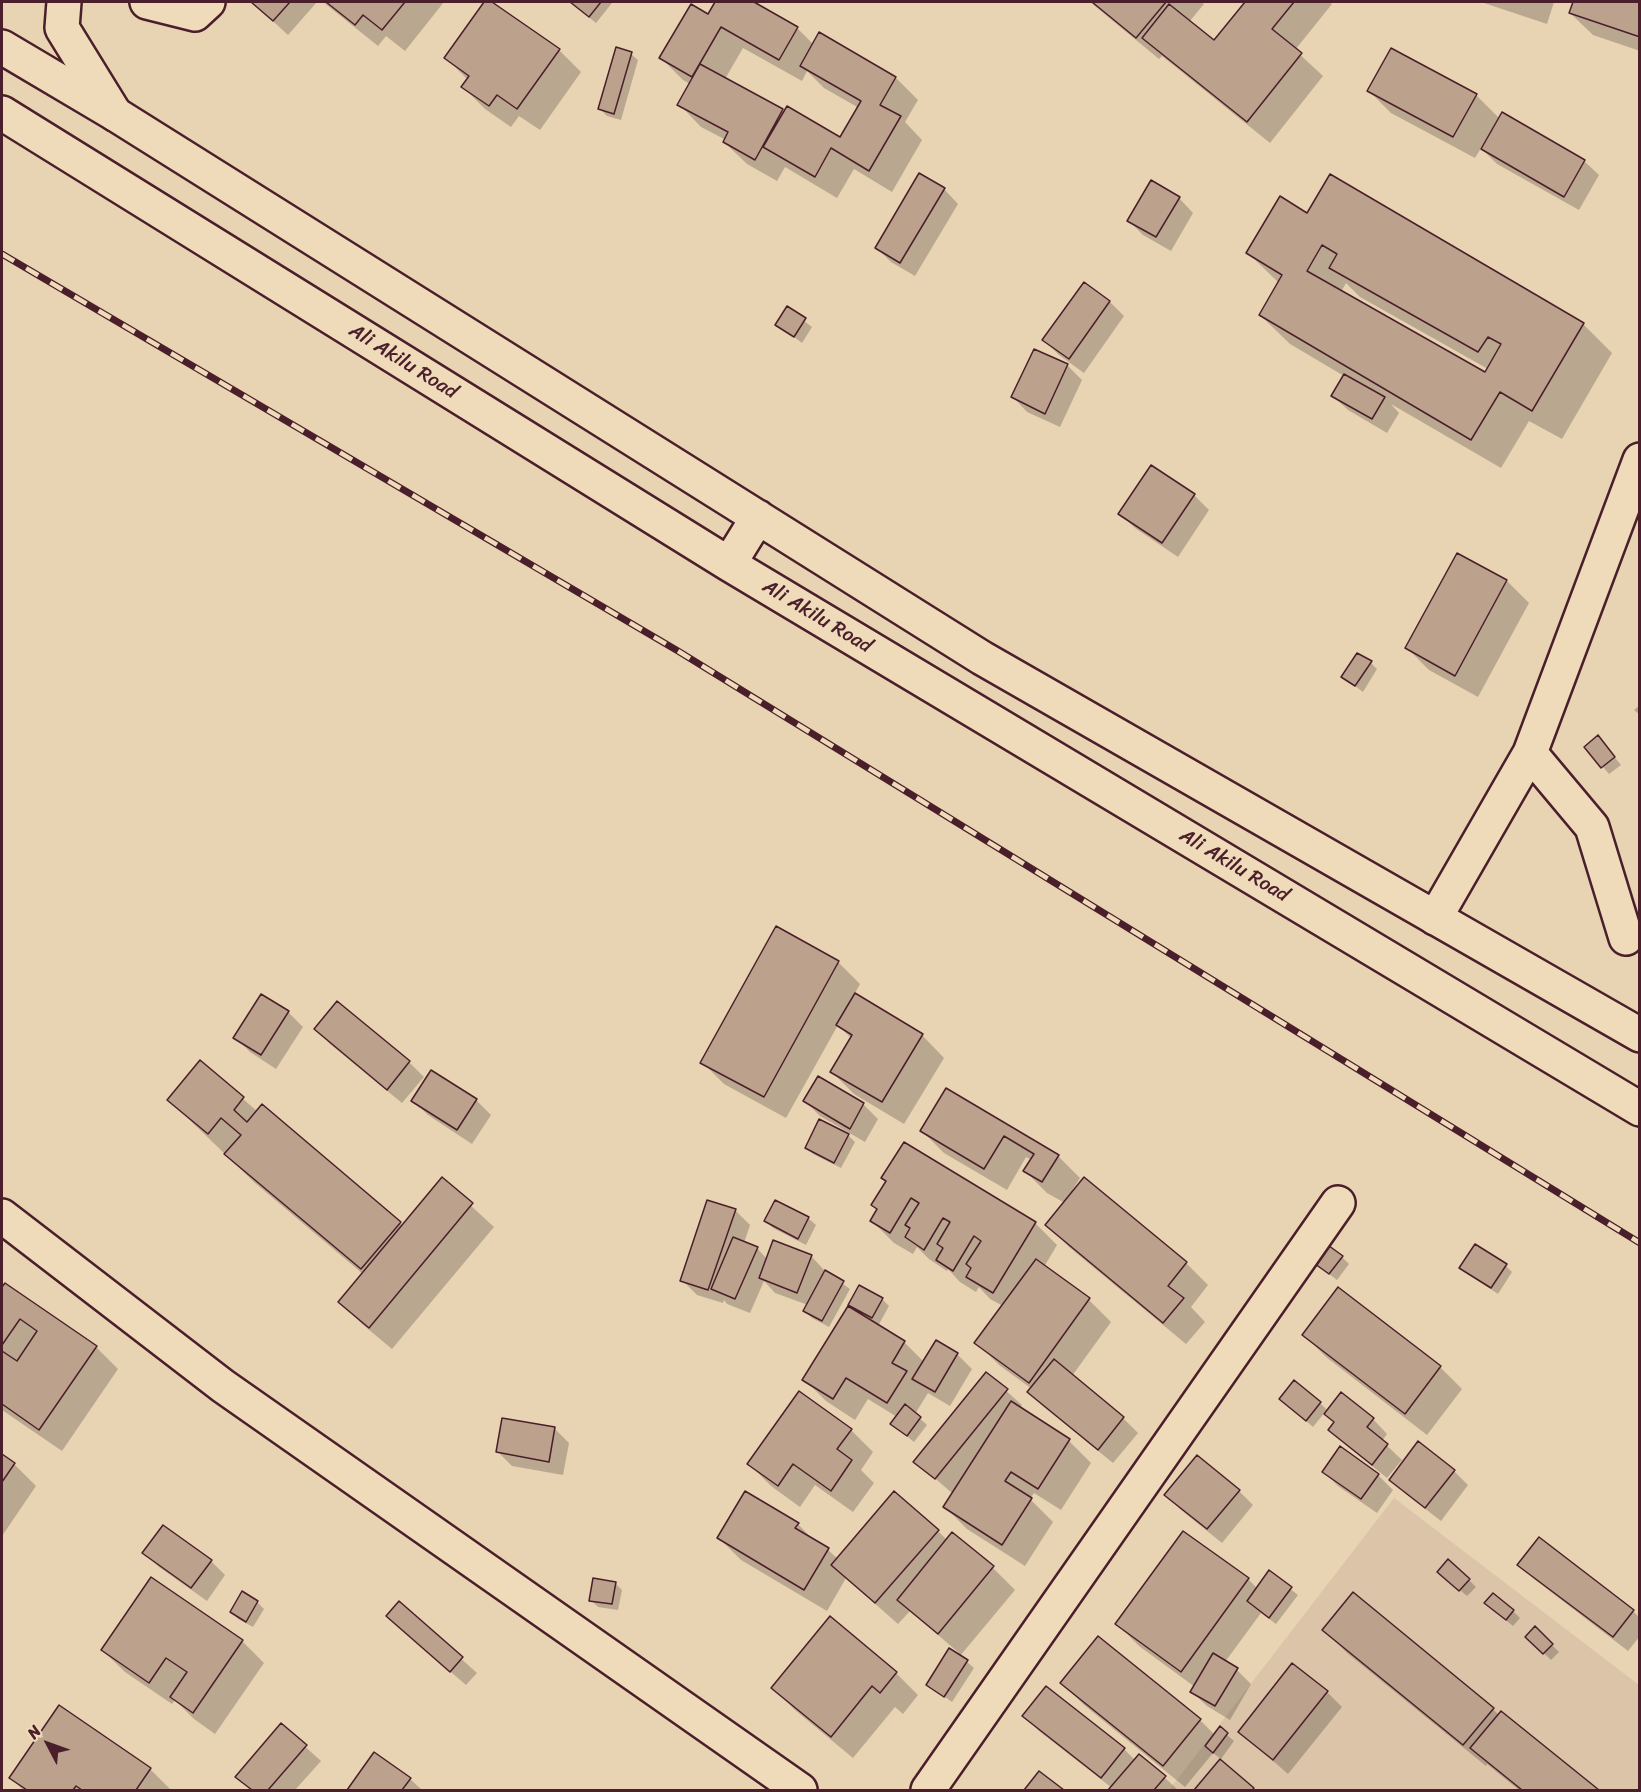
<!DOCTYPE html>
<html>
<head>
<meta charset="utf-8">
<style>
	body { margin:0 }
	#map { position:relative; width:1641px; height:1792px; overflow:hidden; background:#e8d3b3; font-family:Sriracha,sans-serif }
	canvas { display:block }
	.frame { position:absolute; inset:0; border:3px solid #4a1f2b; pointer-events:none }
	.north { position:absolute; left:18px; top:1714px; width:60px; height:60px; -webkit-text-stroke:4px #efdbb9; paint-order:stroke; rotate:311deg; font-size:16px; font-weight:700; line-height:24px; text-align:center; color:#4a1f2b }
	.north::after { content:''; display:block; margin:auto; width:21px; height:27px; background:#4a1f2b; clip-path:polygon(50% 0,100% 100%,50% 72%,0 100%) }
</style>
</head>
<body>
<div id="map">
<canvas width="1641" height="1792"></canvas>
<div class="frame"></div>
<div class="north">N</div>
</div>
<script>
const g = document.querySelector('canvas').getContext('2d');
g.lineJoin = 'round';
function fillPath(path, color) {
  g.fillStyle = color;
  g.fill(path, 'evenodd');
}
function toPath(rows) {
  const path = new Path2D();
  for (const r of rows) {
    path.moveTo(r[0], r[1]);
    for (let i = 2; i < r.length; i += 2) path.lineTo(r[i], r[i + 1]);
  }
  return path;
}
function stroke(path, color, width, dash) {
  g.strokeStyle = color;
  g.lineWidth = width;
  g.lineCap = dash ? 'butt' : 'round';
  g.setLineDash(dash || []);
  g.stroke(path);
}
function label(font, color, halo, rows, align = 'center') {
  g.font = font + ' Sriracha,sans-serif';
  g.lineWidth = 4.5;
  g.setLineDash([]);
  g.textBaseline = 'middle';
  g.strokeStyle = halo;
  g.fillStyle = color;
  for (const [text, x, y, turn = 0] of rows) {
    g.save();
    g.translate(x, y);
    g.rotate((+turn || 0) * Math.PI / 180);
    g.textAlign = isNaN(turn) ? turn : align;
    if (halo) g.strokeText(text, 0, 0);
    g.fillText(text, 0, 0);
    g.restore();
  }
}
const built = toPath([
	[1394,1498,1639,1685,1639,1790,1169,1790]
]);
const shadow = toPath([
	[252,2,317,2,288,35],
	[323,2,444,2,405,51,386,36,378,46],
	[486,2,489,2,559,50,581,72,540,130,519,116,511,127,485,109,463,87,468,80,446,58],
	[570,2,611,2,612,3,596,23],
	[717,2,751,2,797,28,814,45,820,34,896,78,918,100,905,122,922,140,892,192,854,169,837,198,785,167,777,181,747,164,724,142,726,140,701,127,679,104,690,84,683,80,661,58,709,16],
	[743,48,802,81,807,71,824,88,859,108,840,139,785,113,725,79],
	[1090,2,1201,2,1204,4,1189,22,1214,43,1247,2,1329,2,1332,4,1295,50,1323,76,1270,143,1162,56,1159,59],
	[1481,2,1554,2,1547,24],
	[1574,2,1640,2,1640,51,1593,35,1570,13],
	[631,54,638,60,621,120,607,116,600,109],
	[1369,91,1476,95,1500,119,1584,161,1599,175,1579,210,1497,164,1481,148,1475,158,1391,113],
	[944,189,958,204,915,276,891,262,877,248],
	[1179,198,1193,213,1171,251,1143,235,1129,221],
	[1308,215,1583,324,1612,353,1562,439,1529,421,1501,468,1391,404,1399,413,1387,433,1348,410,1333,396,1344,376,1290,344,1260,315,1279,283,1248,253],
	[1346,283,1360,297,1488,369,1486,374,1341,292],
	[1084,284,1110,302,1124,316,1084,373,1059,355,1044,340],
	[787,308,812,327,802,343,777,324],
	[1067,365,1082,380,1060,427,1027,412,1013,397],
	[1152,467,1194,495,1209,510,1178,557,1135,528,1120,514],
	[1458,555,1507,581,1529,603,1478,697,1429,670,1407,648],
	[1371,663,1377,669,1363,692,1343,677],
	[1640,705,1640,715,1634,710],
	[1598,737,1621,765,1609,774,1586,747],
	[838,962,860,984,854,995,922,1035,944,1058,904,1124,854,1094,832,1072,852,1039,838,1025,786,1118,724,1084,702,1062],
	[337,1003,409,1062,424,1077,402,1103,330,1044,316,1029],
	[288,1012,303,1027,276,1069,250,1052,235,1037],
	[201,1062,258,1112,262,1106,403,1226,442,1179,494,1227,392,1349,362,1324,340,1302,363,1274,255,1183,169,1100],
	[819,1078,863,1104,878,1119,865,1142,820,1116,805,1101],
	[946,1090,1058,1156,1080,1178,1073,1189,1075,1191,1084,1179,1186,1263,1208,1285,1191,1307,1205,1322,1186,1344,1069,1247,1047,1224,1065,1203,1047,1193,1025,1171,1032,1160,1026,1157,1007,1190,944,1153,922,1131],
	[476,1100,491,1115,472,1144,428,1115,413,1101],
	[848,1135,855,1142,841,1168,813,1154,806,1147],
	[905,1144,1035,1223,1057,1245,1044,1267,1089,1300,1111,1322,1072,1376,1123,1418,1138,1433,1113,1463,1044,1407,1029,1392,1032,1389,999,1365,976,1342,1003,1306,990,1299,979,1287,976,1292,960,1282,948,1269,947,1271,929,1259,917,1247,913,1254,894,1243,872,1221,878,1210,873,1205,887,1182],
	[776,1202,809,1219,816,1225,806,1245,773,1228,766,1221],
	[735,1210,750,1225,744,1243,757,1248,767,1259,811,1256,825,1271,850,1289,829,1327,812,1318,805,1311,808,1305,775,1293,764,1281,750,1313,727,1304,724,1300,723,1303,697,1295,682,1280],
	[1342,1257,1349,1264,1337,1280,1320,1267],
	[1506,1266,1512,1272,1498,1294,1468,1274,1461,1267],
	[5,1285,96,1347,118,1369,62,1451,2,1410,2,1290],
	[1339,1289,1440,1367,1462,1389,1427,1435,1326,1357,1304,1335],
	[882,1299,889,1306,878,1326,904,1342,924,1362,957,1354,972,1369,950,1406,928,1393,915,1414,927,1425,914,1442,892,1424,897,1417,868,1399,855,1420,826,1401,804,1379,856,1311,850,1305],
	[987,1374,1022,1405,1019,1409,1069,1441,1091,1463,1061,1510,1034,1493,1030,1499,1053,1522,1025,1566,967,1529,945,1507,953,1494,915,1461],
	[799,1393,851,1430,873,1452,861,1470,874,1483,853,1512,815,1485,800,1507,771,1486,749,1464],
	[1281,1399,1320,1403,1328,1411,1373,1419,1387,1434,1382,1441,1402,1460,1387,1478,1345,1444,1330,1430,1335,1423,1325,1412,1313,1427],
	[554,1428,569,1443,563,1475,512,1466,498,1452],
	[1340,1448,1378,1475,1393,1490,1377,1513,1338,1486,1324,1472],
	[2,1456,14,1464,36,1486,2,1536],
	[1454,1471,1468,1485,1441,1521,1406,1494,1391,1479],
	[1239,1491,1253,1505,1222,1543,1181,1510,1166,1495],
	[798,1524,816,1543,828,1550,838,1559,938,1531,947,1540,952,1534,993,1568,1015,1590,960,1656,974,1668,952,1702,928,1685,959,1653,910,1611,898,1624,846,1578,827,1611,741,1560,719,1538],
	[144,1553,211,1561,225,1575,207,1601,159,1567],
	[1519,1564,1633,1611,1640,1618,1640,1636,1628,1651,1534,1579],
	[1270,1573,1298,1595,1276,1624,1261,1613,1225,1662,1237,1670,1251,1684,1230,1720,1207,1706,1192,1692,1195,1687,1139,1646,1117,1624,1248,1579,1258,1589],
	[1446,1578,1469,1580,1476,1587,1467,1596],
	[615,1583,622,1590,618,1610,598,1607,591,1600],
	[257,1602,264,1609,253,1627,238,1619,232,1612],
	[399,1603,477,1673,466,1685,402,1630],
	[1493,1610,1513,1611,1520,1618,1513,1626],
	[830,1619,896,1673,918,1695,903,1714,895,1707,853,1758,795,1710,773,1688],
	[1535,1628,1559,1652,1551,1660,1527,1637],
	[1324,1629,1493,1709,1499,1715,1501,1713,1597,1790,1519,1790,1487,1764,1486,1766,1346,1652],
	[242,1641,264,1663,215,1734,194,1719,175,1700,172,1704,125,1672,102,1650],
	[1062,1683,1200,1720,1215,1735,1220,1729,1234,1741,1221,1759,1213,1753,1185,1787,1084,1705],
	[1327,1692,1342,1707,1288,1774,1240,1732],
	[1024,1716,1124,1749,1135,1760,1165,1778,1178,1790,1110,1790,1112,1788,1039,1731],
	[281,1725,321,1761,295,1790,251,1790,237,1776],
	[374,1754,410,1779,422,1790,349,1790],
	[1220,1762,1255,1790,1196,1790],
	[150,1769,171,1790,23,1790,11,1778]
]);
const building = toPath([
	[251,2,290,2,273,21,251,2],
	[326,2,405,2,382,30,363,15,355,25,326,2],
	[484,2,492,2,560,49,517,109,497,95,489,106,461,87,469,76,444,58,484,2],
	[570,2,601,2,589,17,570,2],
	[715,2,754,2,798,27,779,60,721,27,692,77,659,58,691,4,708,14,715,2],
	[1092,2,1166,2,1136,38,1092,2],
	[1245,2,1294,2,1272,29,1302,53,1247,122,1142,38,1169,4,1214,40,1245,2],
	[1573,2,1640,2,1640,37,1569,13,1573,2],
	[819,32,896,77,880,105,901,116,869,171,831,148,815,177,763,147,787,106,840,137,861,101,800,66,819,32],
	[616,47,632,52,614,114,598,109,616,47],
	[1391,48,1477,94,1453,137,1367,91,1391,48],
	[700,64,783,109,755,160,723,142,728,132,677,105,700,64],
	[1502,112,1585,160,1564,197,1481,149,1502,112],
	[919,173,945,188,900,263,875,248,919,173],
	[1330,174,1584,323,1532,411,1500,392,1471,440,1259,315,1282,275,1246,253,1280,196,1307,213,1330,174],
	[1322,245,1337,254,1329,268,1478,352,1488,337,1501,344,1485,372,1307,271,1322,245],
	[1151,180,1180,197,1156,237,1127,221,1151,180],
	[1084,282,1110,301,1069,359,1042,340,1084,282],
	[787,306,806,318,794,337,775,325,787,306],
	[1034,349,1068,364,1045,414,1011,397,1034,349],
	[1344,374,1385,397,1372,419,1331,396,1344,374],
	[1151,465,1195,494,1162,543,1118,514,1151,465],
	[1457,553,1507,580,1455,676,1405,648,1457,553],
	[1357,653,1372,661,1355,686,1341,677,1357,653],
	[1598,735,1615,757,1601,768,1584,747,1598,735],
	[776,926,839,961,764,1097,700,1063,776,926],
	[855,993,923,1034,882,1102,830,1072,852,1035,836,1025,855,993],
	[261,994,289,1011,261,1055,233,1038,261,994],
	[337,1001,410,1061,387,1090,314,1029,337,1001],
	[200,1060,244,1097,234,1110,247,1122,262,1104,401,1222,361,1269,224,1154,241,1135,221,1118,208,1134,167,1100,200,1060],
	[431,1070,477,1099,457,1130,411,1101,431,1070],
	[818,1076,864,1103,850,1129,803,1101,818,1076],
	[946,1088,1059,1155,1042,1182,1023,1171,1034,1154,1004,1136,984,1169,920,1131,946,1088],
	[819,1119,849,1134,834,1163,805,1148,819,1119],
	[904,1142,1036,1222,993,1293,966,1277,971,1268,966,1264,981,1241,974,1236,953,1271,936,1260,943,1248,937,1244,950,1222,943,1218,924,1250,905,1237,910,1228,905,1225,919,1203,911,1198,890,1233,870,1221,877,1209,871,1205,886,1181,881,1178,904,1142],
	[442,1177,473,1203,369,1328,338,1302,442,1177],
	[1084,1177,1187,1262,1168,1286,1184,1298,1163,1323,1045,1225,1084,1177],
	[707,1200,736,1209,708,1290,680,1281,707,1200],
	[775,1200,809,1217,798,1239,764,1221,775,1200],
	[733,1237,758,1247,735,1299,711,1289,733,1237],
	[773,1240,812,1255,797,1293,759,1278,773,1240],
	[1325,1243,1343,1256,1329,1274,1311,1261,1325,1243],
	[1475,1244,1507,1264,1491,1288,1459,1268,1475,1244],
	[1036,1259,1090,1298,1029,1383,974,1343,1036,1259],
	[825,1270,844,1281,822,1321,803,1311,825,1270],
	[5,1283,97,1346,39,1430,2,1404,2,1351,17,1361,37,1331,20,1319,2,1345,2,1287,5,1283],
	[859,1285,883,1298,872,1318,848,1305,859,1285],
	[1338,1287,1441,1366,1405,1414,1302,1335,1338,1287],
	[848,1306,905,1341,892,1363,907,1371,887,1403,846,1378,833,1399,802,1380,848,1306],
	[936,1340,958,1353,935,1392,912,1379,936,1340],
	[1054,1359,1124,1417,1098,1450,1027,1392,1054,1359],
	[986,1372,1008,1389,935,1479,913,1462,986,1372],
	[1294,1380,1321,1402,1306,1421,1279,1399,1294,1380],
	[799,1391,852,1429,837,1449,852,1460,831,1491,793,1464,778,1486,747,1464,799,1391],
	[1341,1392,1374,1418,1367,1427,1388,1444,1372,1465,1328,1430,1334,1422,1324,1414,1341,1392],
	[1011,1401,1070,1439,1038,1489,1011,1472,1005,1481,1032,1498,1002,1545,943,1507,1011,1401],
	[905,1404,921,1417,907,1436,890,1424,905,1404],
	[502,1418,555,1427,549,1462,496,1452,502,1418],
	[1418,1441,1455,1470,1425,1508,1389,1480,1418,1441],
	[1340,1446,1379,1474,1361,1499,1322,1472,1340,1446],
	[2,1454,15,1463,2,1482,2,1454],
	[1197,1455,1240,1490,1207,1529,1164,1495,1197,1455],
	[745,1491,799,1523,795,1528,829,1548,804,1590,717,1538,745,1491],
	[894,1491,939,1530,875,1603,831,1565,894,1491],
	[163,1525,212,1560,191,1588,142,1553,163,1525],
	[1183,1531,1249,1578,1181,1672,1115,1624,1183,1531],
	[952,1532,994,1566,938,1634,897,1600,952,1532],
	[1539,1537,1634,1610,1613,1637,1517,1565,1539,1537],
	[1448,1559,1470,1579,1459,1591,1437,1572,1448,1559],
	[1269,1570,1292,1587,1269,1618,1247,1601,1269,1570],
	[151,1577,243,1640,193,1713,170,1697,187,1672,166,1658,149,1683,101,1650,151,1577],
	[593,1578,616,1582,612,1604,589,1601,593,1578],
	[242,1591,258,1601,246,1622,230,1612,242,1591],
	[1353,1592,1494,1708,1463,1745,1322,1630,1353,1592],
	[1493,1593,1514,1610,1506,1620,1484,1603,1493,1593],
	[399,1601,463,1657,450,1672,386,1616,399,1601],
	[830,1616,897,1672,880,1693,872,1686,831,1737,771,1688,830,1616],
	[1535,1626,1553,1644,1543,1654,1525,1637,1535,1626],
	[1098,1636,1201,1719,1163,1766,1060,1683,1098,1636],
	[949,1648,968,1660,944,1697,926,1685,949,1648],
	[1213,1653,1238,1668,1215,1706,1190,1692,1213,1653],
	[1292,1663,1328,1691,1273,1760,1238,1732,1292,1663],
	[1046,1686,1125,1748,1101,1778,1022,1716,1046,1686],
	[59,1705,151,1768,136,1790,82,1790,76,1786,73,1790,27,1790,9,1778,59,1705],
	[1501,1711,1599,1790,1522,1790,1470,1748,1501,1711],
	[281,1723,307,1745,268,1790,252,1790,235,1777,281,1723],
	[1220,1726,1228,1733,1213,1753,1205,1746,1220,1726],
	[374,1752,411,1778,402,1790,347,1790,374,1752],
	[1139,1754,1166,1776,1154,1790,1108,1790,1139,1754],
	[1220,1759,1254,1788,1252,1790,1194,1790,1220,1759],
	[1039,1771,1064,1790,1024,1790,1039,1771]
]);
const street = toPath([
	[147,2,195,14,208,2],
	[1530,753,1592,827,1626,938],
	[1435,918,1530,753,1640,460],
	[2,1216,223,1386,800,1790],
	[928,1790,1338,1203]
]);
const secondary = toPath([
	[64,2,62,28,115,114]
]);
const primary = toPath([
	[2,47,115,114,982,658,1640,1035],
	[2,113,729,564,1640,1109],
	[729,564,758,517]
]);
const rail = toPath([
	[2,254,678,651,1640,1243]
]);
const streetNames = [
	["Ali Akilu Road",403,362,32],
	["Ali Akilu Road",817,617,31],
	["Ali Akilu Road",1234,866,31]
];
fillPath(built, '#dbc4a8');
fillPath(shadow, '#0003');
fillPath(building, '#bca18d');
stroke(building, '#4a1f2b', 1.5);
stroke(street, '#4a1f2b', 38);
stroke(secondary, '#4a1f2b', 38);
stroke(primary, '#4a1f2b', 38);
stroke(street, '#efdbb9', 33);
stroke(secondary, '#efdbb9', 33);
stroke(primary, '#efdbb9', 33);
stroke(rail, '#4a1f2b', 7);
stroke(rail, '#efdbb9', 4.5, [14]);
label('20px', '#4a1f2b', '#efdbb9', streetNames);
</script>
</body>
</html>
